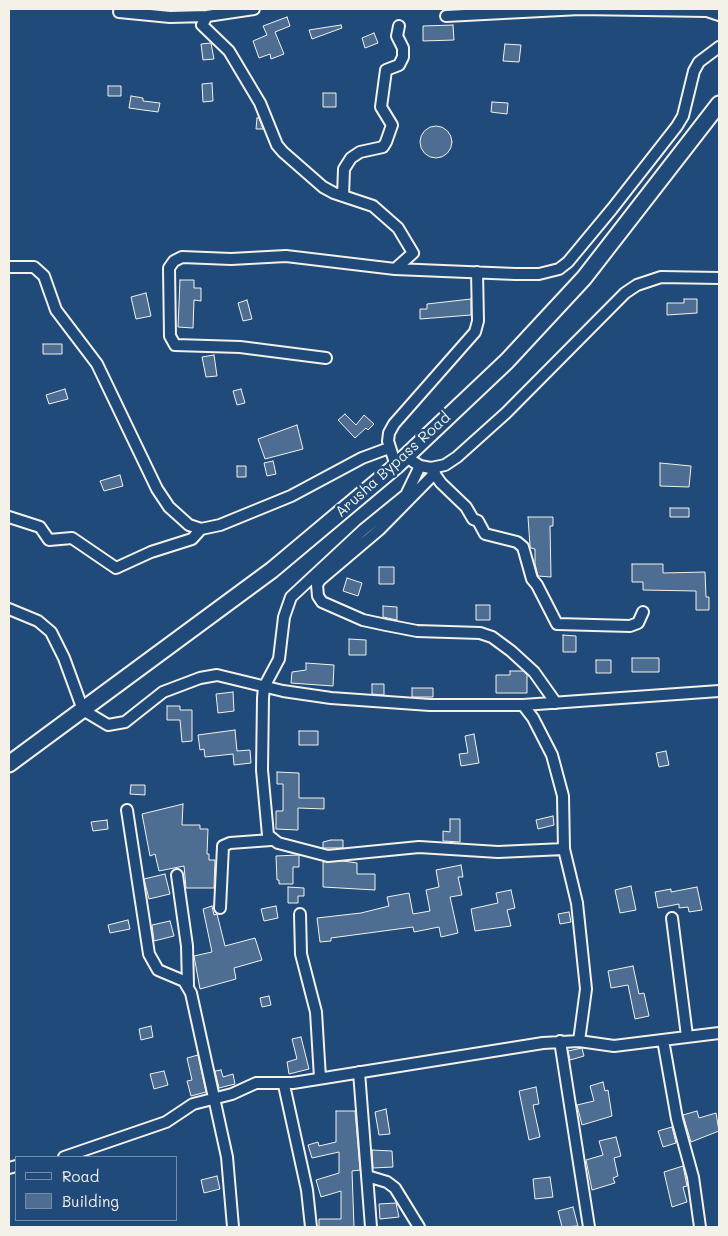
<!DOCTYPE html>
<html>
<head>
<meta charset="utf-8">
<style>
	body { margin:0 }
	#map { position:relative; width:728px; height:1236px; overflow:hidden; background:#1f4a7a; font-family:Mali,sans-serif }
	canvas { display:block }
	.frame { position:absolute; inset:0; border:10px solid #f4f1e8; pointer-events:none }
	.legend { position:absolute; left:15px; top:1156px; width:162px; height:65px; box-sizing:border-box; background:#1f4a7a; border:1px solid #748da6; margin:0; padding:6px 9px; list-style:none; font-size:15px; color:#f4f1e8 }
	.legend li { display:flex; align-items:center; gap:10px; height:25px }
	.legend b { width:25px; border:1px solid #748da6 }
</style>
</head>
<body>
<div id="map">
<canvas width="728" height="1236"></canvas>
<div class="frame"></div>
<ul class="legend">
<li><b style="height:6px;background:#1f4a7a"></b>Road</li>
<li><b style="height:14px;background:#4d6e92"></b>Building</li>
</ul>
</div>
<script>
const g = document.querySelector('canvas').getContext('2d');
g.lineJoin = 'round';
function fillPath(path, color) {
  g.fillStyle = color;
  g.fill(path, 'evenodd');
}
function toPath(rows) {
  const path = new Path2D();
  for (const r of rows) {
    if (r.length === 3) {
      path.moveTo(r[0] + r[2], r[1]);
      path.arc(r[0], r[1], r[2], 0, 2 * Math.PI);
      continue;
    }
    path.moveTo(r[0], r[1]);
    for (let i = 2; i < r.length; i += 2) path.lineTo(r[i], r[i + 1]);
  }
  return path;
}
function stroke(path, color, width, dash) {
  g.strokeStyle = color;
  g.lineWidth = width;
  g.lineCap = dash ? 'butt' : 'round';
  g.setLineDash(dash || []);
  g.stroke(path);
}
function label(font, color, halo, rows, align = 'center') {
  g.font = font + ' Mali,sans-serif';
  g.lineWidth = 5;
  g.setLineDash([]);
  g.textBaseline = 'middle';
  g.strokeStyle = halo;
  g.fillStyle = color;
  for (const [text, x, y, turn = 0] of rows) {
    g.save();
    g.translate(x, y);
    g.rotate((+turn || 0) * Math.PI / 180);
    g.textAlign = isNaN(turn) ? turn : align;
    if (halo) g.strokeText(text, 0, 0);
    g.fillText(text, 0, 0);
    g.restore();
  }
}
const building = toPath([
	[287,17,290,26,275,32,284,54,271,59,270,54,259,58,253,41,267,35,263,26,287,17],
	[341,25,342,28,312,39,309,30,341,25],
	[453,25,454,40,423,41,423,26,453,25],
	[374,33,378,43,365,48,362,38,374,33],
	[211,43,214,59,203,60,201,44,211,43],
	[505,44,521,45,519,62,503,61,505,44],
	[212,83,213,101,203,102,202,84,212,83],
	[108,86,121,86,121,96,108,96,108,86],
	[323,93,336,93,336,107,323,107,323,93],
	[131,96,143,98,143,101,160,103,158,112,129,108,131,96],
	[492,102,508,103,507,114,491,112,492,102],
	[257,118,259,118,263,129,256,129,257,118],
	[436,142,16],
	[180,280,194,280,194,288,201,288,201,301,194,300,193,328,178,327,180,280],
	[146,293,151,316,136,319,131,297,146,293],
	[471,299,471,315,420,319,420,309,427,309,427,304,471,299],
	[684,299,697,299,697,313,667,315,667,303,684,303,684,299],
	[247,300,252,319,243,321,238,303,247,300],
	[43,344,62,344,62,354,43,354,43,344],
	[214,355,217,376,206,377,202,357,214,355],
	[65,389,68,399,49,404,46,395,65,389],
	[241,389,245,403,237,405,233,391,241,389],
	[345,414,356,425,364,415,374,424,368,430,366,428,355,438,338,420,345,414],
	[297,425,303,449,265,459,258,439,297,425],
	[273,461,276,474,267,476,264,463,273,461],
	[660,463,691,466,689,487,660,486,660,463],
	[237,466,246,466,246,477,237,477,237,466],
	[120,475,123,486,104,491,100,481,120,475],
	[670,508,689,508,689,517,670,517,670,508],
	[528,517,553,517,553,526,550,526,551,577,538,576,535,564,535,549,531,548,530,546,528,517],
	[632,564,663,564,663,573,705,572,706,597,709,597,709,610,696,610,696,591,643,590,643,582,632,582,632,564],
	[379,567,394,567,394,584,379,584,379,567],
	[347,578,362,583,358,596,343,591,347,578],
	[476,605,490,605,490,620,476,620,476,605],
	[383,606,397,607,397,620,383,617,383,606],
	[563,635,576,636,576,652,563,652,563,635],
	[349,639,366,640,366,655,349,655,349,639],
	[632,658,659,658,659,672,632,672,632,658],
	[596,660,611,660,611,673,596,673,596,660],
	[306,663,334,665,333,686,291,683,292,672,306,670,306,663],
	[510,671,523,671,527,675,527,693,496,693,496,675,510,675,510,671],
	[372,684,384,684,384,695,372,694,372,684],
	[412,688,433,688,433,697,412,697,412,688],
	[233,692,234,711,218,713,216,694,233,692],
	[167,706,180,706,180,710,192,710,192,741,182,742,180,720,167,720,167,706],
	[235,730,237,751,250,750,251,763,234,765,233,754,205,757,204,749,200,750,198,735,235,730],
	[299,731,318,731,318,745,299,745,299,731],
	[474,734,479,763,461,766,459,754,468,753,465,736,474,734],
	[666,751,669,765,659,767,656,753,666,751],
	[277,772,299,773,299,798,324,798,324,809,298,808,298,830,276,829,276,811,283,811,283,784,277,784,277,772],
	[131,785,145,785,145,795,130,794,131,785],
	[183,804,182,825,200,825,200,829,208,829,207,854,209,854,209,860,215,860,214,888,186,888,184,866,159,871,155,854,150,856,142,814,183,804],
	[553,816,554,825,538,829,536,820,553,816],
	[450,819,460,819,460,842,443,841,443,831,450,832,450,819],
	[107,820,108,829,93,831,91,822,107,820],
	[331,840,343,840,343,848,323,848,323,842,331,840],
	[299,855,299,867,293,867,293,884,279,884,279,880,277,880,276,856,299,855],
	[343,861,357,863,357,874,375,874,375,890,323,887,323,862,343,861],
	[461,865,463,877,458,877,462,895,450,897,458,933,441,937,439,927,414,932,413,927,331,938,331,941,320,942,317,918,361,913,389,906,387,897,409,893,413,914,430,911,426,890,439,887,436,870,461,865],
	[165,874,170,894,149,899,144,879,165,874],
	[631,886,636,910,620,913,615,890,631,886],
	[288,887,304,888,304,896,298,896,298,903,288,903,288,887],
	[697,887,702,910,689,912,688,907,679,908,679,904,658,908,655,892,671,889,671,892,697,887],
	[511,890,515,908,507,910,511,926,475,931,471,909,498,903,496,893,511,890],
	[212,906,214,915,217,914,225,946,255,938,262,960,234,968,236,979,200,989,194,956,212,952,203,909,212,906],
	[276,906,278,918,264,921,261,909,276,906],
	[569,912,571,922,560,924,558,914,569,912],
	[128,920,130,929,110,933,108,925,128,920],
	[170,921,174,936,154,941,152,925,170,921],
	[633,966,639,994,644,993,649,1016,635,1019,628,985,611,988,608,971,633,966],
	[269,996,271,1005,262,1007,260,998,269,996],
	[151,1026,153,1037,141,1040,139,1029,151,1026],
	[301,1037,309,1069,289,1074,287,1062,297,1059,292,1039,301,1037],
	[582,1048,584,1056,570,1060,568,1051,582,1048],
	[198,1055,206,1092,191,1096,187,1081,192,1080,187,1058,198,1055],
	[221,1070,223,1077,233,1074,235,1084,219,1088,215,1071,221,1070],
	[164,1071,168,1085,154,1089,150,1074,164,1071],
	[603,1082,605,1091,608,1090,612,1116,582,1125,577,1105,594,1101,590,1086,603,1082],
	[536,1087,539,1104,533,1105,540,1137,529,1140,519,1091,536,1087],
	[386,1109,390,1134,379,1135,375,1112,386,1109],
	[336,1111,355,1111,360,1170,352,1171,354,1227,319,1227,319,1219,341,1219,341,1191,321,1197,316,1180,339,1173,339,1152,312,1158,308,1145,318,1142,319,1146,336,1142,336,1111],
	[697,1111,699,1118,716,1113,719,1131,691,1142,683,1115,697,1111],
	[672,1127,676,1143,663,1147,658,1131,672,1127],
	[616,1137,621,1156,614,1158,618,1176,613,1178,615,1183,592,1190,586,1160,603,1155,599,1141,616,1137],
	[372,1150,392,1151,393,1167,373,1168,372,1150],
	[683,1166,687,1186,683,1187,687,1202,672,1207,664,1172,683,1166],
	[217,1176,220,1189,204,1193,201,1180,217,1176],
	[550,1177,553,1197,535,1199,533,1179,550,1177],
	[396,1203,399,1217,380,1219,379,1204,396,1203],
	[573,1207,578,1226,562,1227,558,1211,573,1207]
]);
const street = toPath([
	[119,12,170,17,207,16,254,9],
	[207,16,202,25,229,51,260,103,277,145,283,152,323,187,334,193,373,206,398,228,413,253,395,269],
	[446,16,580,9,707,11,719,15],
	[343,196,344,169,351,158,360,152,383,147,386,142,392,125,381,107,386,70,399,65,403,57,403,48,397,36,399,26],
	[9,267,34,267,44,276,56,310,97,364,157,489,169,507,189,525,201,529,220,525,291,496,362,458,389,448],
	[326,358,240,347,175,345,170,336,169,268,174,261,182,257,231,259,286,256,395,269,515,274,539,274,559,269,568,262,612,209,677,126,683,116,694,71,699,62,719,47],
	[406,457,420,466,431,468,445,465,457,457,506,413,625,293,637,285,661,277,719,278],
	[396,466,388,441,389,433,394,424,475,332,478,321,477,272],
	[420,466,406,495,363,530,291,597,284,617,279,659,264,687,263,698,262,770,268,835,278,843,328,856,419,847,498,852,564,849],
	[431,469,441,483,466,507,473,519,478,521,485,534,517,542,523,547,532,579,537,585,557,624,630,626,638,623,643,612],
	[435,473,379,530,320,580,317,585,318,596,322,602,363,620,386,625,417,631,480,633,492,637,511,651,534,672,556,703],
	[9,517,40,527,49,540,72,538,116,568,151,552,192,539,201,529],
	[9,609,38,621,51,632,64,658,83,710,108,725,125,722,163,692,200,678,217,675,283,691,331,698,430,705,523,705,719,691],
	[523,705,533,718,552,755,563,796,564,849,577,903,586,989,579,1041],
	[127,810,149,954,158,970,184,981,191,993,227,1157,233,1227],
	[177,875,187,946,188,985],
	[220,908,223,846,230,843,271,840],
	[300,914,301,954,316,1012,320,1078],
	[672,918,687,1036],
	[663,1040,677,1119,693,1177,700,1227],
	[560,1041,589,1227],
	[359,1072,371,1227],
	[284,1085,307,1190,311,1227],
	[64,1157,166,1122,193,1104,232,1094,256,1083,293,1083,543,1043,579,1041,614,1046,719,1033],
	[9,1168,16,1166],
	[367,1176,387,1182,395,1188,419,1227]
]);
const primary = toPath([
	[9,764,272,570,396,466,507,361,584,278,719,104]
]);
const streetNames = [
	["Arusha Bypass Road",393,465,-42]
];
fillPath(building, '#4d6e92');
stroke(building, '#f4f1e8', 1);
stroke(street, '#f4f1e8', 14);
stroke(primary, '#f4f1e8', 19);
stroke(street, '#1f4a7a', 10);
stroke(primary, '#1f4a7a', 15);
label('15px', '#f4f1e8', '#1f4a7a', streetNames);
</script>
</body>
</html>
